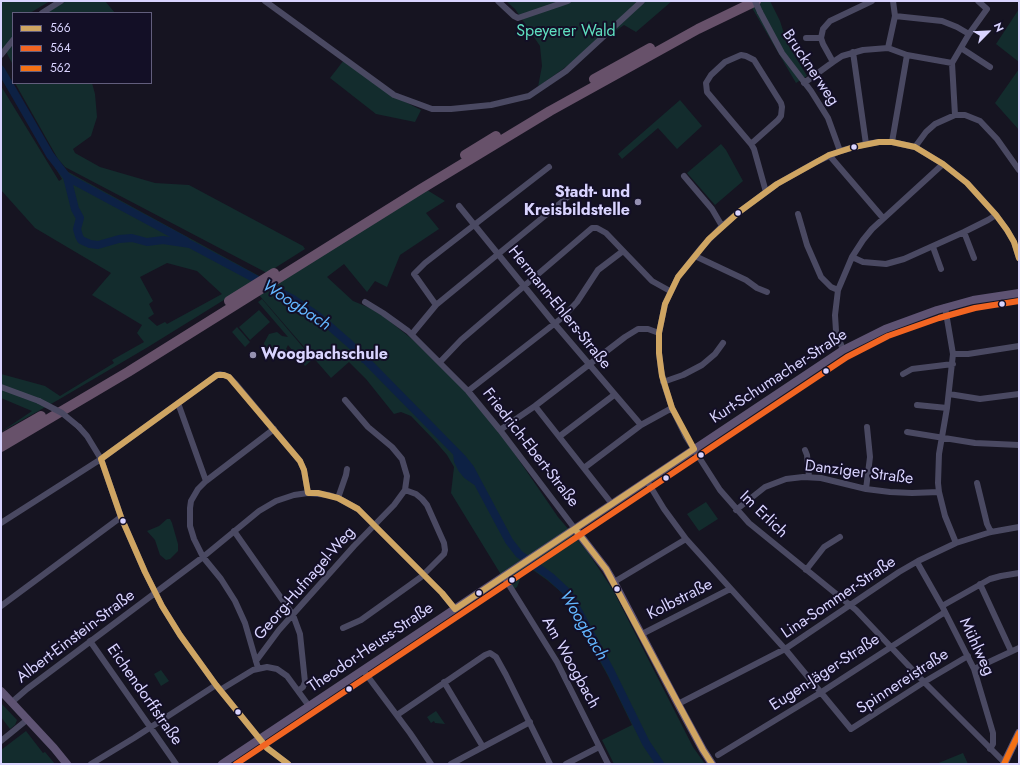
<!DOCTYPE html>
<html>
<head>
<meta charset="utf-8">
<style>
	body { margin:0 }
	#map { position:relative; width:1020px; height:765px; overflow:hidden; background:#161421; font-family:Jost,sans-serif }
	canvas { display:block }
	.frame { position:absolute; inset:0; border:2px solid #d9d4ff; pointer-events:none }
	.legend { position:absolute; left:12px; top:12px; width:140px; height:72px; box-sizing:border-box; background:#130f26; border:1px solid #625e7d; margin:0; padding:5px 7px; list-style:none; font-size:12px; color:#d9d4ff }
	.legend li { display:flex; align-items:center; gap:8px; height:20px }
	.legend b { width:20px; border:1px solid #625e7d }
	.north { position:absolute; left:968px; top:12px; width:40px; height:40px; -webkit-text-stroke:3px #130f26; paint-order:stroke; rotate:66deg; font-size:11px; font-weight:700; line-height:16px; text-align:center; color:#d9d4ff }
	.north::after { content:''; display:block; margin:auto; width:14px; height:18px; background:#d9d4ff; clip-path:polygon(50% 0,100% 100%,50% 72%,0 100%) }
</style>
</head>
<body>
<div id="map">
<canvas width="1020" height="765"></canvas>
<div class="frame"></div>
<ul class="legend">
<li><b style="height:5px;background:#cfa562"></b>566</li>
<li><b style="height:5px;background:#f26522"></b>564</li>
<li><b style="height:5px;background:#f47115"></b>562</li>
</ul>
<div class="north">N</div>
</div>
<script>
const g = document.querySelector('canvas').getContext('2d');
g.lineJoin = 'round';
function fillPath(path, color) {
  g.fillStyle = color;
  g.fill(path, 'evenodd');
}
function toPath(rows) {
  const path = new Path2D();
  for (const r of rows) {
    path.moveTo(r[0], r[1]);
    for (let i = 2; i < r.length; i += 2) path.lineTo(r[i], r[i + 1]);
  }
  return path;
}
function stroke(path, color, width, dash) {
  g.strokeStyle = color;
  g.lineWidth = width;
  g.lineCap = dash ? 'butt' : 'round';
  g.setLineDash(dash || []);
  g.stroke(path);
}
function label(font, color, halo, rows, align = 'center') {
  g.font = font + ' Jost,sans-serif';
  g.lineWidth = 4;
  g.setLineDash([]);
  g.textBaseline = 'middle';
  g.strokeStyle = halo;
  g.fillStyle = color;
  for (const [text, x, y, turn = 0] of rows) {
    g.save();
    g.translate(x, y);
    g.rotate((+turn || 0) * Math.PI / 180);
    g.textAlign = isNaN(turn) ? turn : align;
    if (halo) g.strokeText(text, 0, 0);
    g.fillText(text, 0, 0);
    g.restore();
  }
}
const green = toPath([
	[1,1,50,1,30,13,13,13,13,65,4,48,1,50],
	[66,1,105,1,115,13,46,13],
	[506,1,672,1,636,32,624,25,538,87,542,66,540,46,515,9],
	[748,1,770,1,780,21,787,43,807,76,796,83],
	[1019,9,1019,62,996,44],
	[344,60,392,95,421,110,415,122,376,114,330,78],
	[1,63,61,168,261,277,148,347,58,400,1,432,32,411,1,398,1,374,45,386,60,396,114,363,112,360,144,342,137,333,142,325,92,295,111,273,35,228,1,190,1,86,59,181,62,179,1,78],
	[167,263,197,271,222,294,167,324,165,322,157,326,148,318,154,314,149,304,153,301,140,277],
	[1019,69,1019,130,995,103],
	[15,83,92,83,95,94,97,117,91,136,73,149,75,153,100,167,155,183,189,185,303,246,305,249,267,273,65,167,58,159],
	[680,100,702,126,677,149,658,128,622,159,618,154],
	[721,144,726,150,743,181,715,205,687,173],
	[427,190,445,201,426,213,439,229,400,255,387,287,375,281,367,292,344,264,327,277,353,301,370,308,383,316,412,339,467,393,499,431,558,517,587,551,613,590,693,747,705,764,614,764,602,740,632,725,608,676,562,593,547,580,530,568,521,577,517,587,511,591,451,493,454,467,447,455,435,441,411,416,401,412,394,414,366,379,349,362,331,378,259,295],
	[262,299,313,359,305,366,288,345,286,349,291,354,285,358,280,353,267,351,265,348,264,343,269,334,277,332,282,336,288,337,258,302],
	[259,310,270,322,250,340,239,327],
	[237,327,250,342,245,347,232,332],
	[706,502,718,519,699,531,687,514],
	[167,519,170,519,172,523,178,544,178,551,170,559,166,560,160,555,155,540,147,531,159,526],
	[161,670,169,681,161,686,154,674],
	[1,703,17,720,15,725,10,729,1,717,1,710,2,709],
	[436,711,445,724,435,723,434,721,431,723,427,717],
	[26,731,43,753,45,752,55,764,1,764,1,750],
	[963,753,968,764,936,764]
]);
const stream = toPath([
	[362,362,366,361]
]);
const river = toPath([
	[1,70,50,155,67,177,75,209,80,218,77,229,79,236,81,240,90,244,98,245,119,239,132,238,147,242,163,240,190,244,293,299,318,316,350,344,462,458,470,468,509,541,519,554,551,577,569,594,611,672,646,743,660,764],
	[67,177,186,241],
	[457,453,458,461,462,469,467,475,477,482]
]);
const minor = toPath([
	[265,1,394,95,432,109,451,109,491,105,529,96,566,71,642,1],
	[498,1,514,16,518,18,568,1],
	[760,12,782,53,811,91,828,118,840,151],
	[42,13,61,1],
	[895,16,942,21,957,27,969,34],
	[806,38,821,38],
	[888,48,895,16,893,1],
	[961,48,990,67],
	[853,52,866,144],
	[1,55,13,40],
	[833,62,823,44,821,38,823,29,830,21,872,1],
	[804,83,833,62,842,56,863,50,888,48,907,55,952,63],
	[955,115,952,63,969,34,987,9,978,1],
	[892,142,907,55],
	[751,144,778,120,781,116,782,107,781,103,754,60,746,56,741,55,725,62,711,75,706,83,707,92,751,144,754,149,766,192],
	[915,147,926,132,935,124,955,115,965,115,980,121,997,139,1019,170],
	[829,155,883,218],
	[684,176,712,209,722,226],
	[459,206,554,323,641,425],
	[798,214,807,245,821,277,831,287,838,290],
	[964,232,974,258],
	[933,247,941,269],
	[695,256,746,280,757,288,767,292],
	[852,257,863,262,886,264,904,259,964,232,988,220,996,215],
	[365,302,383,313,408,331,468,391,500,430,575,529],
	[436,305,414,274,425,263,549,167],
	[945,307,953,354,947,408,939,454,938,483,939,492,945,516,956,543],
	[412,334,436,305,569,196,573,191],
	[843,350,836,331,835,315,838,290,852,257,863,240,872,229,943,164],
	[953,354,968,354,1019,346],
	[440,362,461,340,592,228,597,228,606,233,652,281,670,291],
	[903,374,912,369,953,364],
	[663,382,683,375,702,365,715,354,723,343],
	[1,387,39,401],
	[468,391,563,317,577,302,598,270,623,251],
	[949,394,980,399,1019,394],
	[178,403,206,481],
	[917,405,947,408],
	[535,406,612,504],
	[79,427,87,436,101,459,121,517,145,572,162,606,180,635,216,685,267,748,288,764],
	[500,430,535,406,625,337,638,329,648,329,659,333],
	[907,432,975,443,1019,445],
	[560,436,614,395],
	[805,450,807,455,809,477],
	[584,468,641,425,672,408],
	[647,481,664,509,686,539,785,649,851,729,924,682,968,656],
	[977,483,987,524,991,532],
	[866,489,870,457,867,427],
	[338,498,346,475,347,469],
	[736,510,765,487,786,479,803,477,821,478,866,489,890,492,912,493,939,492],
	[1,523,101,459,217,375,220,374,229,377,235,383,300,461,304,470,308,493],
	[234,531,293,615,300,634,305,682,303,687,298,691],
	[917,562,942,606,974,669,993,733,993,744,990,749],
	[806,570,824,547,840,537],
	[504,577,557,662,608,764],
	[614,582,686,539],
	[980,584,1011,651],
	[1,606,121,517],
	[942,606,990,579,1001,576,1019,573],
	[343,628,361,620,410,585,421,577,444,554,445,550,444,543,427,505,422,499,416,494,405,490],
	[642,634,730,589],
	[90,641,176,764],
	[256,661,279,630,354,546,394,505,405,490,407,476,402,459,392,447,368,427,345,400],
	[258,668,245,623,235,601,221,579,203,557,194,539,190,526,190,508,191,501,198,489,206,481,274,429],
	[974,669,1019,648],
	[363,670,410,733,431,764],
	[444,682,483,747],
	[220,690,253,670,267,667,277,669,287,676,309,706],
	[12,702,27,689,203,557,259,511,276,501,294,495,308,493,329,495,338,498,358,509,442,593,455,609],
	[678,704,785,649,899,572,918,561,956,543,991,532,1019,527],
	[397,715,485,655,490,653,496,657,506,675,550,764],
	[1,741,28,719],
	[718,755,820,693,945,612],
	[1005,763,924,682,856,610,749,523,720,490,686,437,672,408,665,387,661,370,659,353,659,333,665,304,678,277,701,248,722,226,739,212,777,184,816,162,840,151,866,144,879,142,892,142,915,147,943,164,967,183,996,215,1007,230,1014,242,1019,258],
	[91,764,134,738,216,685],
	[451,764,530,722],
	[566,764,599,747]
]);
const major = toPath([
	[575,529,606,569,617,588,678,704,703,750,712,764],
	[1,691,54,748,67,764],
	[222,764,843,350,885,329,937,310,973,300,1019,293],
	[1004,764,1019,733]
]);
const highway = toPath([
	[594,79,650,48],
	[465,155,496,136],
	[229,301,274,273],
	[1,439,41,416],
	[1,447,128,372,421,189,550,111,698,29,756,1]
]);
const minorBridge = toPath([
	[755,1,760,12],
	[39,401,62,413,79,427]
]);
const bus1 = toPath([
	[575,529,606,569,703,750,712,764],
	[288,764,267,748,216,685,180,635,162,606,145,572,121,517,101,459,217,375,224,375,229,377,300,461,304,470,308,493,318,493,338,498,358,509,442,593,455,609,694,449,672,408,662,376,659,353,659,333,665,304,678,277,709,239,739,212,777,184,829,155,854,147,879,142,892,142,915,147,943,164,967,183,996,215,1007,230,1014,242,1019,258]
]);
const bus2 = toPath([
	[236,764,847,357,888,336,939,318,975,308,1019,301]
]);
const bus3 = toPath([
	[1004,764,1019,733]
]);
const markers = [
	[854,147,3.5,"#d9d4ff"],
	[638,202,4,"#9591b1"],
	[738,213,3.5,"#d9d4ff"],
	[1002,304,3.5,"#d9d4ff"],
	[253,355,4,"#9591b1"],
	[826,371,3.5,"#d9d4ff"],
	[701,455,3.5,"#d9d4ff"],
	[666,478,3.5,"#d9d4ff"],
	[123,521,3.5,"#d9d4ff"],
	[512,580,3.5,"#d9d4ff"],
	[617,589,3.5,"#d9d4ff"],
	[479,593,3.5,"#d9d4ff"],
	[349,689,3.5,"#d9d4ff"],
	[238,712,3.5,"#d9d4ff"]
];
const parkNames = [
	["Speyerer Wald",566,32]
];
const streetNames = [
	["Brucknerweg",810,68,56],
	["Hermann-Ehlers-Straße",559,308,51],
	["Kurt-Schumacher-Straße",779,377,-33],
	["Friedrich-Ebert-Straße",530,448,52],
	["Danziger Straße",859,473,7],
	["Im Erlich",763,515,44],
	["Georg-Hufnagel-Weg",305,584,-49],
	["Lina-Sommer-Straße",839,598,-34],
	["Kolbstraße",680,600,-27],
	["Albert-Einstein-Straße",76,637,-37],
	["Mühlweg",976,647,65],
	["Theodor-Heuss-Straße",371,648,-34],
	["Am Woogbach",570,663,61],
	["Eugen-Jäger-Straße",825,673,-33],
	["Spinnereistraße",903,682,-33],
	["Eichendorffstraße",144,695,55]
];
const poiNames = [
	["Stadt- und",630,193],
	["Kreisbildstelle",630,211],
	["Woogbachschule",261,355,"left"]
];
const waterNames = [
	["Woogbach",296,306,33],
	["Woogbach",583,626,59]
];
fillPath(green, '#132c2d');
stroke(stream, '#0d2144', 1.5);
stroke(river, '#0d2144', 8);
stroke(minor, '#4a4962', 6);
stroke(major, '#5e5373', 8);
stroke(highway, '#67516a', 10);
stroke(minorBridge, '#4a4962', 6);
stroke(bus1, '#cfa562', 6);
stroke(bus2, '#f26522', 6);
stroke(bus3, '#f47115', 6);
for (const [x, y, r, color] of markers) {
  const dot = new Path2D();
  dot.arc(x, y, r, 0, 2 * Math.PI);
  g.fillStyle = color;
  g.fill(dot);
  stroke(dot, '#130f26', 1.5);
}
label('16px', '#5fe0c0', '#130f26', parkNames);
label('16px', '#d9d4ff', '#130f26', streetNames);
label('bold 16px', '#d9d4ff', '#130f26', poiNames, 'right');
label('italic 17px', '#62b6ff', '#130f26', waterNames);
</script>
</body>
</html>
